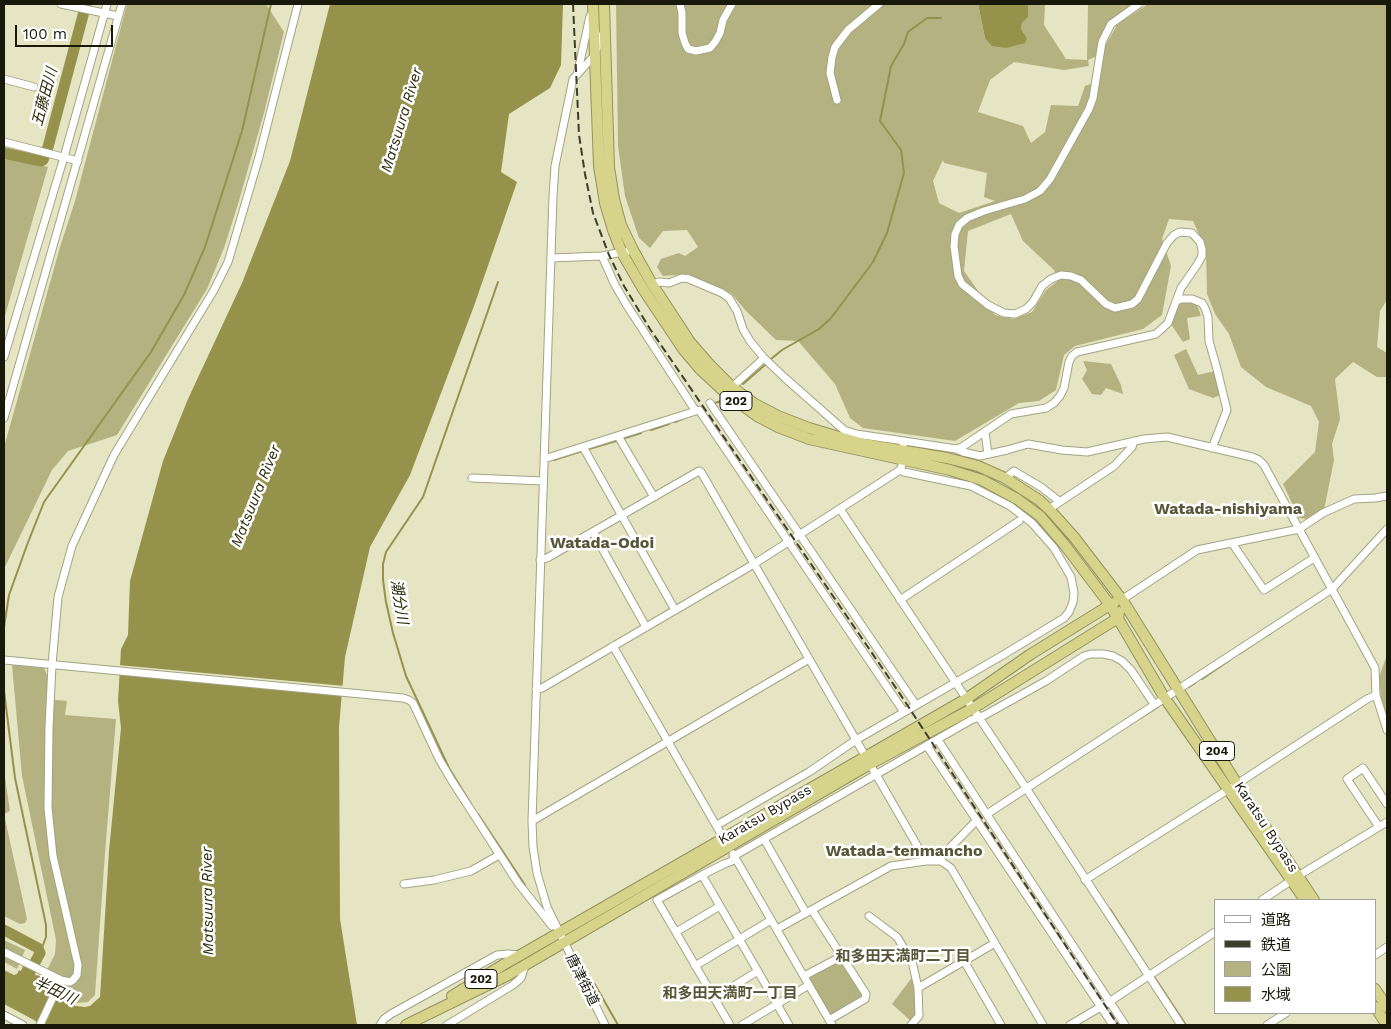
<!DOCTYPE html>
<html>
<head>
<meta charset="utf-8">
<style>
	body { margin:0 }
	#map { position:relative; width:1391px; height:1029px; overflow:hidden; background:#e5e5c3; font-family:"Work Sans","Noto Sans JP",sans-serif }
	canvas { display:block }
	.frame { position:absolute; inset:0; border:5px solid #18180b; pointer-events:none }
	.legend { position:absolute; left:1214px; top:899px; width:162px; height:115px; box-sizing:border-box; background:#fff; border:1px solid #a3a39d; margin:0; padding:6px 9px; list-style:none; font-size:15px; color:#18180b }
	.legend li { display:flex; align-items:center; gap:10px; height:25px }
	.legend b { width:25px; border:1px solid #a3a39d }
	.scale { position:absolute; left:15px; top:25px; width:98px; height:22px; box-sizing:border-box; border:2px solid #18180b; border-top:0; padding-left:6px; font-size:15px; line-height:18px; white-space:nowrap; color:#18180b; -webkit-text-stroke:4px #fff; paint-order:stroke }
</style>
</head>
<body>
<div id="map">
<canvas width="1391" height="1029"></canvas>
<div class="frame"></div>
<ul class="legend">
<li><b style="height:6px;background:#fff"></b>道路</li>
<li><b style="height:6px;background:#3e3e2d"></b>鉄道</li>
<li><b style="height:14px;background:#b4b280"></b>公園</li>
<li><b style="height:14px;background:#95924c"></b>水域</li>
</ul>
<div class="scale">100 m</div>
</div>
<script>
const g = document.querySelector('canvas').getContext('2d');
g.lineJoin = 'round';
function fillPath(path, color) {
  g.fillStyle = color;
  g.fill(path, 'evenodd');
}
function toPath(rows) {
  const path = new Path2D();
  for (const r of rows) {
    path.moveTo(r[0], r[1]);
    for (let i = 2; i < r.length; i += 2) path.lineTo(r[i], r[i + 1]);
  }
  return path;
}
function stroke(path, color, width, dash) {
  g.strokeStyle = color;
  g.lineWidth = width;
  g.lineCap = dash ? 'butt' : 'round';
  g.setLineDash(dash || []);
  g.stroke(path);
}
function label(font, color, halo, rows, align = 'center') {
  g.font = font + ' "Work Sans","Noto Sans JP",sans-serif';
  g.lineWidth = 5;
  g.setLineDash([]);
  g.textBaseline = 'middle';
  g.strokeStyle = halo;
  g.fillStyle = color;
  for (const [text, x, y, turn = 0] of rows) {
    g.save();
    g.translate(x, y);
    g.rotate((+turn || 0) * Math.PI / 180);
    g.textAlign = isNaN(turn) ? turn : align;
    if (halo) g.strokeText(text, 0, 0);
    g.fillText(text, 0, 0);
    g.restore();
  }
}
const green = toPath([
	[127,4,266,4,284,32,264,113,238,204,224,248,207,289,117,435,68,451,52,470,4,569,4,447,60,247,75,201],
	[616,4,978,4,985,38,1027,38,1021,29,1022,23,1028,17,1028,4,1045,4,1044,25,1066,59,1087,60,1088,4,1136,4,1106,25,1095,57,1088,60,1089,66,1064,70,1014,62,990,80,978,112,1023,126,1031,143,1045,132,1051,105,1078,106,1085,86,1099,81,1105,46,1117,25,1148,4,1387,4,1387,300,1380,311,1377,347,1387,353,1387,377,1377,377,1353,362,1335,379,1340,419,1332,444,1334,460,1324,510,1307,519,1299,518,1283,484,1315,452,1319,422,1311,406,1266,387,1241,367,1229,334,1215,314,1207,294,1206,250,1193,221,1169,219,1162,239,1171,266,1162,315,1143,329,1075,346,1064,355,1056,390,1039,401,1019,403,955,441,863,428,850,418,835,384,798,341,776,340,746,311,731,293,688,274,663,276,657,267,661,259,679,253,685,256,698,247,687,230,663,231,650,248,639,238,625,196,618,146],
	[943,160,944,163,987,173,984,197,995,201,959,213,939,203,933,181],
	[1011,214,1023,241,1054,270,1058,281,1046,290,1032,312,1013,319,995,315,964,271,968,231],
	[4,156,48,167,4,319],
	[1190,301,1198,307,1201,316,1187,318,1190,339,1183,342,1171,324,1179,304],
	[1186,349,1198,375,1215,371,1220,395,1213,398,1189,389,1174,355],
	[1083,361,1111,364,1121,385,1123,394,1106,388,1101,395,1092,394,1082,379,1087,370],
	[1387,655,1387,719,1381,698,1379,677],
	[12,665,44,668,48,677,46,699,67,701,65,715,116,719,105,853,95,995,88,1002,76,1003,58,995,60,988,42,980,55,954,56,940,22,776],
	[4,771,10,811,4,814],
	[4,814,27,919,25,923,20,924,4,916],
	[4,940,25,950,17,969,4,962],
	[839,960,842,961,862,994,863,998,833,1016,828,1015,808,980,810,976],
	[913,976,915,987,917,1016,912,1022,892,1004]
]);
const water = toPath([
	[330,4,563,4,561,65,550,88,509,114,501,172,517,182,474,306,410,475,370,547,345,657,339,727,340,919,357,1025,40,1025,34,1020,4,1004,4,970,14,975,17,974,19,970,21,971,23,966,35,972,35,975,41,976,37,984,39,987,50,992,52,995,76,1006,85,1007,90,1006,100,997,109,851,121,728,118,701,121,649,128,635,130,581,163,461,188,399,242,283,290,161],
	[978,4,1028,4,1028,17,1022,23,1021,29,1027,38,1025,43,1006,48,992,46,985,38]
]);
const pier = toPath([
	[118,665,345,686,344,696,117,674]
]);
const stream = toPath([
	[771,359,782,350,819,329,831,318,873,262,887,233,904,173,901,150,880,121,891,66,904,44,908,32,927,18,941,18],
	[743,384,766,364],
	[715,403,721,401],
	[675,422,682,419],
	[651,430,669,424],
	[625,438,641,433],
	[589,449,616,441],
	[554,460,582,451],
	[4,627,9,595,27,545,44,502,151,352,184,295,205,247,242,131,271,4],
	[1263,638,1270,634],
	[1239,654,1254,644],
	[1202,679,1230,660],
	[1189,687,1195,683],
	[4,691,15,778,46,925,46,937,40,953],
	[1139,719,1158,707],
	[471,804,449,768,406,676,393,633,386,602,383,580,383,564,386,552,423,497,498,282],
	[478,814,525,885],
	[1110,909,1147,967],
	[1155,978,1186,1025],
	[594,983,618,1025]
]);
const river = toPath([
	[4,153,41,161,43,160,48,147,86,4],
	[4,930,38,948,40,953,24,983]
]);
const minor = toPath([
	[61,4,118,16],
	[680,4,682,13,682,33,685,43,688,49,696,51,710,48,715,42,720,33,723,20,732,4],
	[603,33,594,56,573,79,555,166,553,196,532,821,533,847,537,873,547,907,605,1025],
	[578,71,590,16],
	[4,79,34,87],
	[837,100,830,73,832,57,835,47,848,30,879,4],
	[4,142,78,161],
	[602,256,614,283,626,304,695,410],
	[551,258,602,256,633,250],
	[652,284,660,282,669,283,682,278,689,279,722,293,729,298,737,311,743,329,750,341,764,358,785,378,844,430,856,434,904,441],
	[1176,301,1182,299,1192,299,1202,303,1205,308,1208,317,1209,341,1217,369,1227,410,1212,448],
	[4,357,64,157,107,4],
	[732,387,764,358],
	[710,403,916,705],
	[4,418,122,4],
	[985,432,988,454],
	[618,436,654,497],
	[583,447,675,610],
	[956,449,963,452,980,456,1007,450,1028,444,1062,450,1087,452,1144,439,1167,437,1252,457,1259,460,1264,465,1375,668,1376,695,1387,730],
	[544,459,699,410,904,712],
	[900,470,904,460,902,450,904,441,956,449,962,447,1011,414,1046,408,1054,403,1060,396,1064,388,1069,362,1072,356,1077,352,1156,334,1168,323,1181,288,1197,265,1202,256,1202,249,1200,242,1192,233,1180,232,1174,235,1167,243,1138,299,1132,304,1115,308,1106,304,1081,280,1071,276,1061,275,1051,279,1042,286,1033,302,1026,309,1015,314,1004,313,988,305,962,284,958,276,954,246,955,234,959,225,967,218,984,211,1025,199,1040,191,1050,179,1089,109,1093,98,1102,42,1111,24,1139,4],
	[472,478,543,481],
	[1005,478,1014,471,1041,487,1059,501],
	[840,509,1026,788,1181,1025],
	[1049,509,1114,466,1132,447,1134,441],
	[593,532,646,627],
	[1232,543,1264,590,1314,558],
	[540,560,547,558,699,471,701,472,926,861],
	[900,600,1019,521],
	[1123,601,1126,597,1197,550,1299,529,1323,513,1354,499,1375,498,1387,496],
	[613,646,725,841],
	[4,660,403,698,409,700,413,703,439,759,452,781,518,883,552,926],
	[536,689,542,688,754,564,900,470,904,472,971,486,1010,506,1032,523,1054,548,1071,577,1074,593,1073,602,1069,612,1064,618,1003,655,856,740,809,772,717,825],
	[938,740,1125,1025],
	[927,746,1113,1025],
	[987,814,1332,589,1387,529],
	[532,821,809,659],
	[1379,827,1347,779,1363,768,1387,804],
	[764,839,806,913],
	[733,854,832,1025],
	[941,861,941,857,977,820],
	[702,875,789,1025],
	[1085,880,1237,784,1367,699,1376,695],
	[404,884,434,880,471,871,499,855],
	[1262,900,1298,876,1387,822],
	[812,910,866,994,865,999,829,1020],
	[869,916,897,937,912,961,918,988,919,1016,911,1025],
	[777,929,891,866,926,861,941,861,951,868,1043,1025],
	[676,932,720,906],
	[4,952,61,980,70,982,73,980,77,975,78,965,53,856,48,808,49,728,52,665,58,597,72,546,114,455,214,290,228,262,259,157,298,4],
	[1375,955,1387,947],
	[964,961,1001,1025],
	[695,966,771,920],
	[804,976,842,956],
	[918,988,995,943],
	[714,998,758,971],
	[4,1015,23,1025],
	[40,1025,61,980],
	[380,1025,384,1019,391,1014,497,955,508,954,519,955],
	[447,1025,513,985,521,978,525,966],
	[730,1025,657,900,702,875,724,864,732,861,734,856,971,720,985,715,1046,681,1084,656,1091,654,1103,654,1113,656,1122,661,1131,670,1154,704],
	[742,1025,809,985],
	[1070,1025,1109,1002,1215,932],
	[1267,1025,1286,1013]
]);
const highway = toPath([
	[593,4,599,166,605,203,613,230,622,253,643,289,683,349,700,369,728,395,757,416,778,427,809,439,950,470,982,480,1017,499,1040,516,1064,544,1110,605,1164,697,1305,900],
	[604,4,609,167,614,199,621,225,633,250,652,284,690,342,709,364,732,387,755,404,778,416,809,428,839,437,864,444,947,458,978,466,1005,478,1039,500,1049,509,1074,537,1123,601,1237,784,1314,900],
	[1375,989,1387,1007],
	[452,996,503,965,966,699,1031,654,1110,605,1114,603],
	[1375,1007,1387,1025],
	[406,1025,508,975,870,764,972,709,1118,618,1119,612]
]);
const rail = toPath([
	[573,4,579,135,585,174,593,213,609,255,624,286,650,329,898,691,1118,1025]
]);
const shields = [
	[736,401,32],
	[1217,751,35],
	[481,979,32]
];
const shieldNames = [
	["202",736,401],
	["204",1217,751],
	["202",481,979]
];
const streetNames = [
	["Karatsu Bypass",765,815,-30],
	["Karatsu Bypass",1266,827,57],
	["唐津街道",582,980,63]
];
const waterNames = [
	["五藤田川",45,97,-75],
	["Matsuura River",402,120,-73],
	["Matsuura River",256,496,-68],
	["潮分川",399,602,81],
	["Matsuura River",208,901,-91],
	["半田川",55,991,25]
];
const neighbourhoodNames = [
	["和多田天満町二丁目",903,957],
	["和多田天満町一丁目",730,994]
];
const quarterNames = [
	["Watada-nishiyama",1228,509],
	["Watada-Odoi",602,543],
	["Watada-tenmancho",904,851]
];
fillPath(green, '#b4b280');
fillPath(water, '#95924c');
fillPath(pier, '#e5e5c3');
stroke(stream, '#95924c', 2);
stroke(river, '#95924c', 11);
stroke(minor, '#a4a383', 9);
stroke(highway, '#94925e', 12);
stroke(minor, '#fff', 7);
stroke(highway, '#d6d38a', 10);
stroke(rail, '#3e3e2d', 2, [8, 4]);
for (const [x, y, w] of shields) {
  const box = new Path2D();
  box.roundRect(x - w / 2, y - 9.5, w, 19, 4);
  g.fillStyle = '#fff';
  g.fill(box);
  stroke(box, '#18180b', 1);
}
label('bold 12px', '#18180b', null, shieldNames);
label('14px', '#18180b', '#fff', streetNames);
label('italic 15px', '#2c2b0a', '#fff', waterNames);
label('bold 15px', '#575638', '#fff', neighbourhoodNames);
label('bold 16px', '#575638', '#fff', quarterNames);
</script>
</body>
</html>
